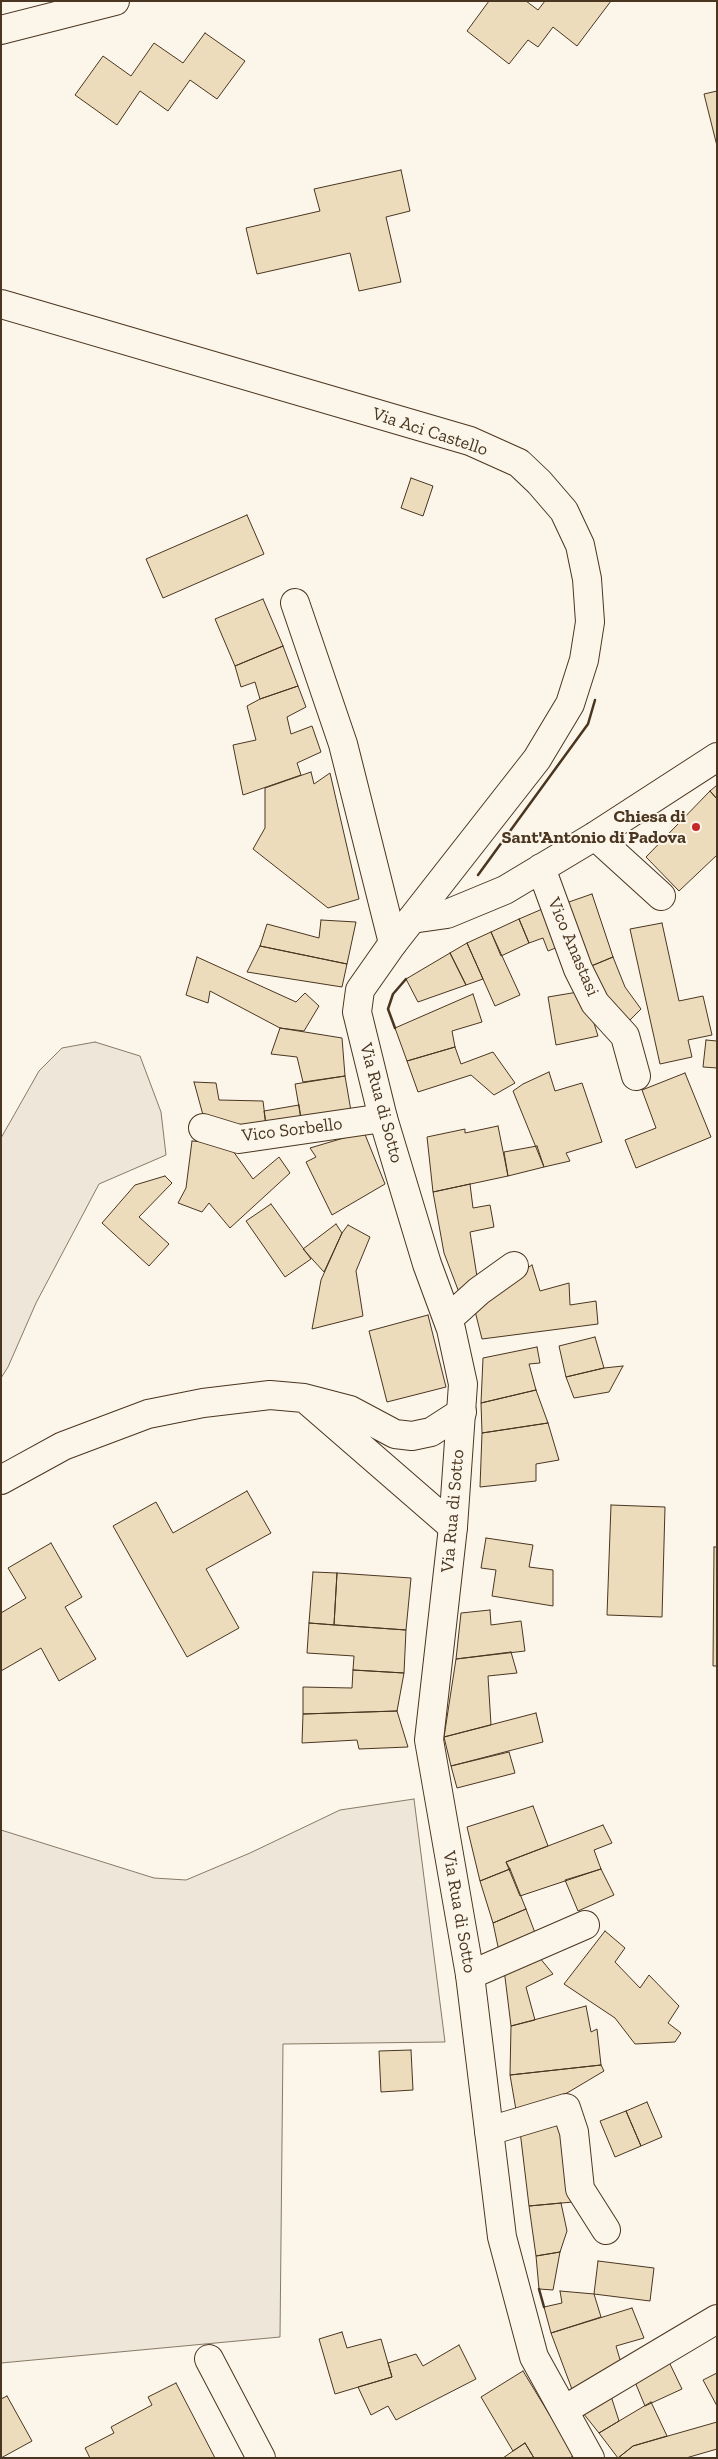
<!DOCTYPE html>
<html>
<head>
<meta charset="utf-8">
<style>
	body { margin:0 }
	#map { position:relative; width:718px; height:2459px; overflow:hidden; background:#fbf6e9; font-family:"Zilla Slab",serif }
	canvas { display:block }
	.frame { position:absolute; inset:0; border:2px solid #4a3520; pointer-events:none }
</style>
</head>
<body>
<div id="map">
<canvas width="718" height="2459"></canvas>
<div class="frame"></div>
</div>
<script>
const g = document.querySelector('canvas').getContext('2d');
g.lineJoin = 'round';
function fillPath(path, color) {
  g.fillStyle = color;
  g.fill(path, 'evenodd');
}
function toPath(rows) {
  const path = new Path2D();
  for (const r of rows) {
    path.moveTo(r[0], r[1]);
    for (let i = 2; i < r.length; i += 2) path.lineTo(r[i], r[i + 1]);
  }
  return path;
}
function stroke(path, color, width, dash) {
  g.strokeStyle = color;
  g.lineWidth = width;
  g.lineCap = dash ? 'butt' : 'round';
  g.setLineDash(dash || []);
  g.stroke(path);
}
function label(font, color, halo, rows, align = 'center') {
  g.font = font + ' "Zilla Slab",serif';
  g.lineWidth = 4;
  g.setLineDash([]);
  g.textBaseline = 'middle';
  g.strokeStyle = halo;
  g.fillStyle = color;
  for (const [text, x, y, turn = 0] of rows) {
    g.save();
    g.translate(x, y);
    g.rotate((+turn || 0) * Math.PI / 180);
    g.textAlign = isNaN(turn) ? turn : align;
    if (halo) g.strokeText(text, 0, 0);
    g.fillText(text, 0, 0);
    g.restore();
  }
}
const green = toPath([
	[95,1042,140,1056,161,1112,166,1155,99,1184,36,1303,8,1367,1,1378,1,1138,39,1071,62,1048,95,1042],
	[414,1799,445,2042,283,2044,280,2337,1,2363,1,1830,154,1878,186,1880,250,1853,340,1810,414,1799]
]);
const building = toPath([
	[489,1,526,1,538,10,545,1,611,1,577,46,553,27,538,47,528,40,509,64,467,31,489,1],
	[205,33,245,61,217,99,190,80,168,111,140,91,117,125,75,95,103,56,131,76,154,43,183,63,205,33],
	[717,91,717,146,704,94,717,91],
	[401,170,410,211,386,217,401,282,359,291,350,253,257,274,246,228,320,211,314,189,401,170],
	[411,478,433,486,423,516,401,508,411,478],
	[247,515,264,554,163,598,146,559,247,515],
	[263,599,283,646,235,666,215,619,263,599],
	[283,646,298,686,260,699,255,682,241,687,235,666,283,646],
	[298,686,306,707,287,717,291,734,312,726,321,752,297,763,301,775,243,795,233,745,256,740,247,706,260,699,298,686],
	[311,772,314,784,330,773,359,899,328,908,253,849,265,828,265,788,311,772],
	[717,785,717,799,710,791,717,785],
	[710,791,717,799,717,855,679,891,646,857,710,791],
	[592,894,613,957,584,969,563,904,592,894],
	[547,907,563,945,548,951,543,938,529,943,519,919,547,907],
	[519,919,529,943,501,956,491,932,519,919],
	[321,920,356,922,347,964,260,946,267,924,319,938,321,920],
	[662,923,679,1001,703,996,712,1035,688,1040,692,1057,660,1064,630,929,662,923],
	[491,932,520,995,495,1006,467,943,491,932],
	[467,943,483,979,466,985,450,953,467,943],
	[260,946,347,964,342,987,247,972,260,946],
	[450,953,466,985,418,1002,406,979,450,953],
	[197,957,296,1002,305,993,319,1006,304,1031,280,1028,210,991,208,1003,186,995,197,957],
	[613,957,625,987,641,1009,628,1022,584,969,613,957],
	[584,991,598,1036,556,1045,548,997,584,991],
	[473,994,482,1022,452,1031,455,1047,407,1061,395,1028,473,994],
	[280,1028,342,1038,345,1076,303,1082,297,1057,271,1054,280,1028],
	[706,1040,717,1041,717,1068,703,1067,706,1040],
	[455,1047,461,1064,493,1052,515,1083,494,1095,471,1075,418,1092,407,1061,455,1047],
	[549,1072,555,1091,582,1083,602,1142,566,1153,570,1161,544,1167,513,1091,523,1084,549,1072],
	[685,1073,711,1137,636,1168,625,1140,656,1128,642,1090,685,1073],
	[345,1076,351,1111,301,1119,295,1084,345,1076],
	[194,1082,216,1083,219,1100,263,1101,266,1125,235,1127,203,1115,194,1082],
	[299,1105,301,1119,266,1125,264,1111,299,1105],
	[498,1126,508,1176,433,1192,427,1137,465,1129,465,1133,498,1126],
	[364,1132,385,1184,332,1215,306,1162,316,1157,310,1148,364,1132],
	[192,1141,228,1144,253,1179,279,1157,290,1173,230,1228,209,1203,202,1212,178,1203,186,1188,192,1141],
	[537,1146,544,1167,508,1176,504,1152,537,1146],
	[165,1176,172,1183,139,1217,169,1244,149,1266,102,1223,135,1185,165,1176],
	[470,1184,473,1208,490,1205,494,1227,470,1232,478,1283,460,1295,444,1253,433,1192,470,1184],
	[271,1204,311,1259,285,1277,246,1221,271,1204],
	[336,1224,342,1233,324,1272,303,1249,336,1224],
	[348,1225,370,1237,356,1271,363,1316,312,1329,321,1280,342,1233,348,1225],
	[532,1265,540,1291,569,1283,570,1305,596,1301,598,1324,482,1339,474,1307,485,1304,491,1291,532,1265],
	[428,1315,446,1387,387,1402,369,1331,428,1315],
	[595,1337,604,1368,566,1377,559,1346,595,1337],
	[537,1347,540,1363,529,1364,536,1390,481,1403,483,1358,537,1347],
	[623,1366,609,1392,574,1398,566,1377,604,1368,623,1366],
	[536,1390,548,1423,482,1433,481,1403,536,1390],
	[548,1423,559,1460,536,1464,536,1481,480,1487,482,1433,548,1423],
	[247,1491,271,1533,206,1569,239,1628,187,1657,113,1526,156,1502,173,1533,247,1491],
	[611,1505,665,1507,662,1617,607,1615,611,1505],
	[486,1538,533,1545,529,1567,553,1570,553,1606,492,1596,496,1570,481,1568,486,1538],
	[51,1543,82,1597,65,1607,96,1659,59,1681,41,1648,1,1671,1,1613,26,1598,8,1568,51,1543],
	[714,1547,717,1547,717,1666,713,1666,714,1547],
	[313,1572,337,1573,334,1625,309,1623,313,1572],
	[337,1573,411,1578,406,1630,334,1625,337,1573],
	[490,1610,491,1625,521,1621,525,1651,456,1659,461,1613,490,1610],
	[309,1623,406,1630,404,1673,353,1670,354,1656,307,1653,309,1623],
	[511,1652,517,1673,488,1676,491,1725,444,1737,456,1659,511,1652],
	[353,1670,404,1673,397,1711,303,1714,303,1687,352,1688,353,1670],
	[397,1711,408,1747,359,1749,357,1740,302,1743,303,1714,397,1711],
	[536,1713,543,1742,451,1766,444,1737,536,1713],
	[509,1752,515,1773,457,1788,451,1766,509,1752],
	[533,1806,548,1846,506,1862,510,1869,480,1881,467,1827,533,1806],
	[603,1825,612,1843,594,1850,601,1869,520,1896,506,1862,603,1825],
	[510,1869,526,1909,493,1923,480,1881,510,1869],
	[601,1869,614,1895,578,1911,565,1880,601,1869],
	[526,1909,537,1938,500,1956,493,1923,526,1909],
	[605,1931,625,1948,615,1962,640,1988,649,1975,679,2006,668,2023,681,2033,675,2042,635,2044,615,2018,564,1984,605,1931],
	[539,1957,553,1974,526,1987,535,2020,511,2026,504,1969,539,1957],
	[586,2006,591,2032,597,2029,601,2065,510,2075,511,2026,586,2006],
	[411,2050,413,2090,381,2092,379,2051,411,2050],
	[601,2065,604,2071,567,2093,516,2110,510,2075,601,2065],
	[647,2102,662,2137,641,2146,626,2111,647,2102],
	[626,2111,641,2146,615,2157,600,2121,626,2111],
	[564,2119,573,2202,529,2206,520,2131,564,2119],
	[561,2203,567,2231,560,2252,536,2256,529,2206,561,2203],
	[560,2252,553,2290,539,2289,536,2256,560,2252],
	[598,2261,654,2268,650,2301,594,2294,598,2261],
	[560,2291,594,2294,601,2317,551,2333,544,2307,562,2303,560,2291],
	[632,2308,644,2338,616,2346,621,2363,573,2392,551,2333,632,2308],
	[342,2332,347,2348,381,2339,392,2377,335,2394,319,2339,342,2332],
	[459,2345,476,2379,396,2420,388,2406,371,2415,358,2387,392,2377,388,2363,416,2354,423,2366,459,2345],
	[669,2362,682,2389,645,2406,635,2382,669,2362],
	[523,2371,574,2455,570,2458,534,2458,525,2443,513,2451,481,2397,523,2371],
	[717,2373,717,2406,703,2380,717,2373],
	[176,2383,215,2458,90,2458,85,2448,114,2433,111,2427,152,2405,148,2397,176,2383],
	[7,2396,32,2441,1,2458,1,2399,7,2396],
	[611,2396,619,2421,599,2433,583,2413,611,2396],
	[651,2402,667,2436,633,2446,618,2458,599,2433,651,2402],
	[717,2422,717,2449,686,2458,618,2458,633,2446,717,2422],
	[525,2443,534,2458,503,2458,513,2451,525,2443]
]);
const minor = toPath([
	[1,30,115,1],
	[295,603,343,744,393,943],
	[595,836,661,896],
	[541,868,578,969,595,1003,625,1036,636,1076],
	[412,919,447,914,505,890,595,836,717,757],
	[203,1128,239,1139,383,1118],
	[448,1319,479,1291,514,1266],
	[309,1402,453,1527],
	[1,1480,63,1446,148,1414,203,1403,270,1395,304,1398,350,1410,395,1434,412,1436,431,1432,462,1412],
	[470,1975,585,1925],
	[489,2131,566,2108,574,2132,580,2189,606,2230],
	[209,2359,261,2458],
	[564,2410,717,2319]
]);
const tertiary = toPath([
	[1,304,470,441,519,463,539,482,564,511,580,545,587,579,590,622,584,660,570,704,537,759,393,943,360,990,357,1012,383,1118,427,1264,451,1329,463,1384,453,1527,429,1740,470,1975,502,2237,534,2357,590,2458]
]);
const wall = toPath([
	[478,875,588,724,595,700],
	[395,1028,388,1009,393,994,406,979],
	[539,2289,544,2307]
]);
const markers = [
	[696,827,5,"#c62828"]
];
const streetNames = [
	["Via Aci Castello",430,432,18],
	["Vico Anastasi",573,947,67],
	["Via Rua di Sotto",381,1103,75],
	["Vico Sorbello",292,1130,-7],
	["Via Rua di Sotto",453,1511,-85],
	["Via Rua di Sotto",459,1912,80]
];
const poiNames = [
	["Chiesa di",686,817],
	["Sant'Antonio di Padova",686,838]
];
fillPath(green, '#ede6d9');
stroke(green, '#887966', 1);
fillPath(building, '#ecdcbc');
stroke(building, '#4a3520', 1);
stroke(minor, '#4a3520', 30);
stroke(tertiary, '#4a3520', 30);
stroke(minor, '#fbf6e9', 28);
stroke(tertiary, '#fbf6e9', 28);
stroke(wall, '#4a3520', 2.5);
for (const [x, y, r, color] of markers) {
  const dot = new Path2D();
  dot.arc(x, y, r, 0, 2 * Math.PI);
  g.fillStyle = color;
  g.fill(dot);
  stroke(dot, '#fbf6e9', 2);
}
label('18px', '#4a3520', '#fbf6e9', streetNames);
label('bold 18px', '#4a3520', '#fbf6e9', poiNames, 'right');
</script>
</body>
</html>
